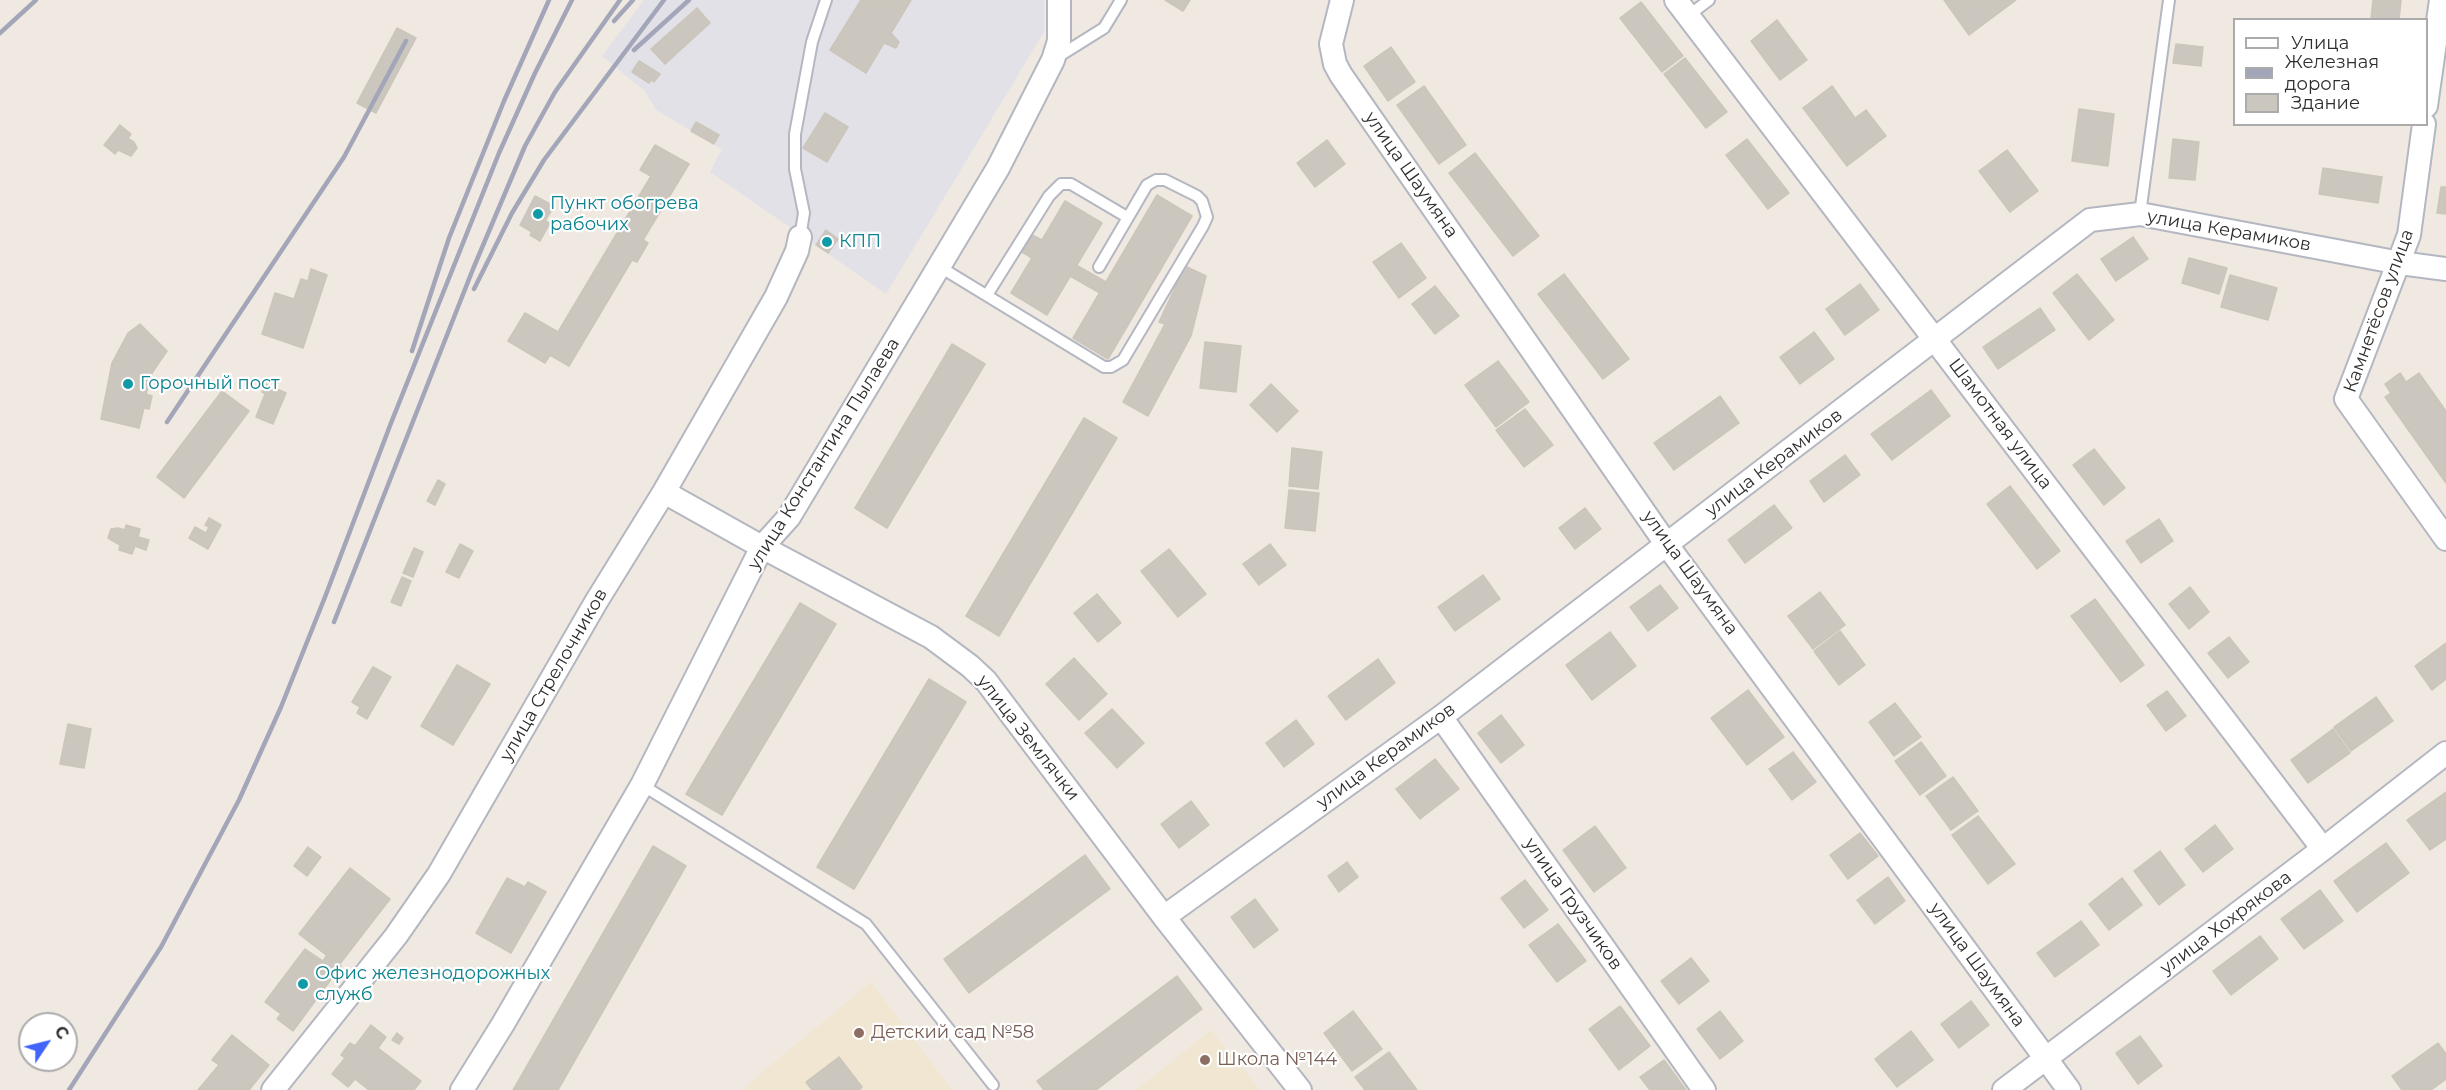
<!DOCTYPE html>
<html>
<head>
<meta charset="utf-8">
<style>
	body { margin:0 }
	#map { position:relative; width:2446px; height:1090px; overflow:hidden; background:#efe9e1; font-family:Montserrat,sans-serif }
	canvas { display:block }
	.legend { position:absolute; left:2233px; top:18px; width:195px; height:108px; box-sizing:border-box; background:#fff; border:2px solid #ababab; margin:0; padding:8px 10px; list-style:none; font-size:18px; color:#2e2e2e }
	.legend li { display:flex; align-items:center; gap:12px; height:30px }
	.legend b { width:30px; border:2px solid #ababab }
	.north { position:absolute; left:18px; top:1012px; width:60px; height:60px; box-sizing:border-box; background:#fff; border:2px solid #ababab; border-radius:50%; rotate:55deg; font-size:16px; font-weight:700; line-height:24px; text-align:center; color:#2e2e2e }
	.north::after { content:''; display:block; margin:auto; width:21px; height:27px; background:#4264fb; clip-path:polygon(50% 0,100% 100%,50% 72%,0 100%) }
</style>
</head>
<body>
<div id="map">
<canvas width="2446" height="1090"></canvas>
<ul class="legend">
<li><b style="height:8px;background:#fff"></b>Улица</li>
<li><b style="height:8px;background:#a3a6b8"></b>Железная дорога</li>
<li><b style="height:16px;background:#cbc7bf"></b>Здание</li>
</ul>
<div class="north">С</div>
</div>
<script>
const g = document.querySelector('canvas').getContext('2d');
g.lineJoin = 'round';
function fillPath(path, color) {
  g.fillStyle = color;
  g.fill(path, 'evenodd');
}
function toPath(rows) {
  const path = new Path2D();
  for (const r of rows) {
    path.moveTo(r[0], r[1]);
    for (let i = 2; i < r.length; i += 2) path.lineTo(r[i], r[i + 1]);
  }
  return path;
}
function stroke(path, color, width, dash) {
  g.strokeStyle = color;
  g.lineWidth = width;
  g.lineCap = dash ? 'butt' : 'round';
  g.setLineDash(dash || []);
  g.stroke(path);
}
function label(font, color, halo, rows, align = 'center') {
  g.font = font + ' Montserrat,sans-serif';
  g.lineWidth = 4.5;
  g.setLineDash([]);
  g.textBaseline = 'middle';
  g.strokeStyle = halo;
  g.fillStyle = color;
  for (const [text, x, y, turn = 0] of rows) {
    g.save();
    g.translate(x, y);
    g.rotate((+turn || 0) * Math.PI / 180);
    g.textAlign = isNaN(turn) ? turn : align;
    if (halo) g.strokeText(text, 0, 0);
    g.fillText(text, 0, 0);
    g.restore();
  }
}
const industrial = toPath([
	[644,0,1044,0,1044,32,886,294,710,172,722,149,656,110,645,91,602,56]
]);
const education = toPath([
	[871,982,952,1090,746,1090,748,1084],
	[1211,1030,1260,1090,1136,1090]
]);
const building = toPath([
	[861,0,911,0,891,33,899,42,896,48,884,43,866,73,830,50,861,0],
	[1165,0,1190,0,1183,11,1165,0],
	[1944,0,2016,0,1969,35,1944,0],
	[2373,0,2401,0,2399,20,2371,20,2373,0],
	[1641,2,1683,56,1662,72,1620,18,1641,2],
	[697,8,710,23,665,64,651,49,697,8],
	[1777,20,1807,60,1780,80,1751,41,1777,20],
	[397,28,416,38,376,113,357,103,397,28],
	[2176,44,2203,47,2201,66,2173,63,2176,44],
	[1391,47,1415,82,1388,101,1364,66,1391,47],
	[1685,58,1727,112,1706,128,1664,74,1685,58],
	[639,61,660,74,654,82,651,80,649,83,632,72,639,61],
	[1424,86,1466,145,1439,164,1397,105,1424,86],
	[1832,86,1855,118,1866,110,1886,136,1847,166,1803,108,1832,86],
	[2079,109,2114,114,2108,166,2072,161,2079,109],
	[825,113,848,127,827,162,803,148,825,113],
	[696,122,719,135,714,144,691,131,696,122],
	[120,125,131,134,128,138,134,142,137,148,131,156,118,150,115,154,104,145,120,125],
	[1747,139,1789,193,1768,209,1726,155,1747,139],
	[2173,139,2199,142,2195,180,2169,178,2173,139],
	[1327,140,1345,164,1315,187,1297,163,1327,140],
	[655,145,689,164,643,240,648,243,637,262,632,260,569,366,550,355,545,363,508,341,525,313,558,332,651,176,640,170,655,145],
	[2007,150,2038,191,2010,212,1979,171,2007,150],
	[1475,153,1539,236,1513,256,1449,173,1475,153],
	[2323,168,2382,177,2378,203,2319,194,2323,168],
	[2441,187,2446,187,2446,214,2437,213,2441,187],
	[1157,195,1192,216,1108,359,1073,338,1157,195],
	[535,196,554,206,545,221,550,223,540,241,530,235,532,232,520,225,535,196],
	[1065,201,1102,223,1047,315,1011,293,1032,258,1022,252,1032,235,1042,240,1065,201],
	[826,230,838,239,828,253,816,245,826,230],
	[2133,237,2148,259,2116,281,2101,259,2133,237],
	[1401,243,1426,278,1399,298,1373,262,1401,243],
	[2189,258,2227,268,2219,294,2182,283,2189,258],
	[1076,265,1106,282,1100,293,1070,276,1076,265],
	[1185,266,1206,276,1191,336,1148,416,1123,402,1165,324,1159,322,1185,266],
	[311,269,327,275,303,348,262,334,275,293,294,299,301,279,308,281,311,269],
	[1564,274,1629,359,1603,379,1538,294,1564,274],
	[2077,274,2114,320,2089,340,2053,293,2077,274],
	[2230,275,2277,288,2268,320,2221,307,2230,275],
	[1860,284,1879,310,1845,335,1826,309,1860,284],
	[1435,286,1459,316,1435,334,1412,304,1435,286],
	[2040,308,2055,330,1998,369,1983,347,2040,308],
	[140,324,167,351,152,373,146,394,152,396,149,409,144,408,139,428,101,419,112,363,128,333,140,324],
	[1814,332,1834,359,1800,384,1780,357,1814,332],
	[1205,342,1241,346,1236,392,1200,388,1205,342],
	[952,344,985,364,887,528,855,508,952,344],
	[1498,361,1529,402,1496,427,1465,385,1498,361],
	[2400,373,2406,382,2419,373,2446,411,2446,483,2385,397,2391,393,2385,384,2400,373],
	[266,384,286,393,273,424,256,417,265,394,262,392,266,384],
	[1271,384,1298,411,1277,432,1250,405,1271,384],
	[1931,390,1950,416,1892,460,1871,434,1931,390],
	[222,391,249,411,184,498,157,477,222,391],
	[1720,396,1739,423,1674,470,1654,443,1720,396],
	[1525,409,1553,445,1524,467,1496,430,1525,409],
	[1084,418,1117,438,999,636,966,616,1084,418],
	[1292,448,1322,452,1318,489,1289,486,1292,448],
	[2094,449,2125,488,2104,505,2073,465,2094,449],
	[1845,455,1860,475,1824,502,1810,481,1845,455],
	[438,480,445,484,435,505,427,501,438,480],
	[2010,486,2060,551,2037,569,1987,504,2010,486],
	[1289,490,1319,493,1315,531,1285,528,1289,490],
	[1774,505,1792,528,1745,563,1728,540,1774,505],
	[1585,508,1601,529,1575,549,1559,528,1585,508],
	[209,518,221,525,208,549,189,538,195,527,206,533,209,527,205,525,209,518],
	[2159,519,2173,541,2141,563,2126,541,2159,519],
	[126,525,140,529,138,537,149,540,146,550,135,546,132,554,119,550,120,545,108,538,111,529,118,528,125,530,126,525],
	[460,544,473,551,459,578,446,572,460,544],
	[1270,544,1286,565,1259,585,1243,564,1270,544],
	[414,548,423,552,413,577,403,573,414,548],
	[1169,549,1206,594,1178,617,1141,571,1169,549],
	[1483,575,1500,599,1455,631,1438,607,1483,575],
	[402,577,411,581,401,606,391,602,402,577],
	[1660,585,1678,608,1648,631,1630,607,1660,585],
	[2190,587,2209,612,2189,629,2169,604,2190,587],
	[1820,592,1845,625,1813,649,1788,616,1820,592],
	[1097,594,1121,623,1098,642,1074,613,1097,594],
	[2095,599,2144,665,2121,682,2071,616,2095,599],
	[800,603,836,624,722,815,686,794,800,603],
	[1840,631,1865,665,1839,685,1814,651,1840,631],
	[1610,632,1636,666,1592,700,1566,665,1610,632],
	[2229,637,2249,662,2228,678,2208,653,2229,637],
	[2446,643,2446,679,2432,690,2415,666,2446,643],
	[1074,658,1107,694,1079,720,1046,684,1074,658],
	[1378,659,1395,683,1346,720,1328,696,1378,659],
	[457,665,490,684,453,745,421,726,457,665],
	[373,667,391,677,367,719,357,713,360,707,352,702,373,667],
	[929,679,966,702,854,889,817,867,929,679],
	[1748,690,1784,737,1747,765,1711,718,1748,690],
	[2167,691,2186,716,2166,731,2147,705,2167,691],
	[2376,697,2393,721,2351,751,2334,727,2376,697],
	[1895,703,1921,737,1894,756,1869,722,1895,703],
	[1112,709,1144,743,1117,768,1085,733,1112,709],
	[1501,715,1524,745,1501,763,1478,733,1501,715],
	[1296,720,1314,744,1284,767,1266,743,1296,720],
	[68,724,91,729,84,768,60,764,68,724],
	[2333,729,2350,753,2308,783,2291,760,2333,729],
	[1921,742,1946,776,1920,795,1895,761,1921,742],
	[1793,752,1816,782,1792,800,1769,769,1793,752],
	[1435,759,1459,789,1420,819,1396,789,1435,759],
	[1953,777,1978,811,1951,830,1926,796,1953,777],
	[2446,792,2446,839,2430,850,2407,820,2446,792],
	[1191,801,1209,825,1179,848,1161,824,1191,801],
	[1978,816,2015,864,1988,884,1952,835,1978,816],
	[2215,825,2233,849,2203,872,2185,849,2215,825],
	[1595,826,1626,868,1594,892,1563,850,1595,826],
	[1860,833,1878,856,1848,879,1830,855,1860,833],
	[2386,843,2409,873,2357,912,2334,881,2386,843],
	[653,846,686,866,558,1090,513,1090,653,846],
	[308,847,321,857,307,876,294,866,308,847],
	[2160,851,2185,885,2159,905,2134,871,2160,851],
	[1085,855,1110,889,969,993,944,959,1085,855],
	[1347,862,1358,877,1339,892,1328,876,1347,862],
	[350,868,390,899,339,965,299,934,350,868],
	[1888,877,1905,901,1875,924,1857,900,1888,877],
	[507,878,525,887,528,882,546,892,511,953,476,933,507,878],
	[2122,878,2142,905,2109,930,2089,904,2122,878],
	[1525,880,1548,910,1524,928,1501,898,1525,880],
	[2320,890,2343,921,2304,949,2281,919,2320,890],
	[1255,899,1278,930,1254,948,1231,917,1255,899],
	[2081,921,2099,945,2055,977,2037,953,2081,921],
	[1558,924,1586,961,1557,982,1529,945,1558,924],
	[2260,936,2278,959,2231,995,2213,971,2260,936],
	[305,949,323,961,327,955,341,966,293,1031,277,1019,281,1014,265,1002,305,949],
	[1691,958,1709,981,1679,1004,1661,981,1691,958],
	[1177,976,1202,1009,1096,1090,1044,1090,1037,1081,1177,976],
	[1971,1001,1989,1025,1959,1048,1941,1024,1971,1001],
	[1620,1006,1650,1046,1619,1070,1589,1029,1620,1006],
	[1353,1011,1382,1049,1352,1071,1324,1033,1353,1011],
	[1720,1011,1743,1041,1720,1059,1697,1029,1720,1011],
	[371,1025,386,1037,378,1048,421,1081,414,1090,369,1090,355,1079,348,1087,332,1074,345,1058,341,1055,350,1043,355,1046,371,1025],
	[1911,1031,1933,1060,1897,1087,1875,1059,1911,1031],
	[397,1033,403,1038,399,1044,392,1040,397,1033],
	[232,1035,269,1065,249,1090,198,1090,219,1065,212,1060,232,1035],
	[2140,1036,2162,1066,2138,1084,2116,1053,2140,1036],
	[2438,1043,2446,1054,2446,1079,2431,1090,2402,1090,2392,1076,2438,1043],
	[1389,1052,1417,1090,1365,1090,1355,1077,1389,1052],
	[839,1057,862,1087,859,1090,812,1090,806,1082,839,1057],
	[1664,1060,1686,1090,1650,1090,1640,1077,1664,1060]
]);
const service = toPath([
	[1688,16,1709,0],
	[1056,58,1104,28,1121,0],
	[2140,214,2169,0],
	[800,237,804,213,795,169,795,134,812,42,826,0],
	[940,267,1104,367,1111,367,1123,360,1203,226,1207,217,1202,201,1197,196,1165,180,1156,180,1147,185,1099,267],
	[987,295,1049,196,1061,184,1071,184,1127,217],
	[642,785,866,924,993,1085]
]);
const minor = toPath([
	[1342,0,1331,44,1335,64,1341,75,1667,545,2069,1090],
	[1676,0,2323,849],
	[2426,106,2441,0],
	[2424,124,2409,235,2346,399,2446,539],
	[664,492,762,547,931,637,970,666,986,681,1164,917,1300,1090],
	[1441,717,1704,1090],
	[1164,917,1441,717,2090,220,2140,214,2400,263,2446,269],
	[273,1090,396,936,439,874,596,602,664,492,776,297,797,251,800,237],
	[462,1090,503,1024,642,785,762,547,789,517,998,168,1053,60,1059,41,1059,0],
	[2004,1090,2323,849,2446,753]
]);
const rail = toPath([
	[614,21,633,0],
	[0,33,36,0],
	[634,50,689,0],
	[474,289,512,213,544,160,664,0],
	[412,351,449,238,504,101,549,0],
	[167,422,344,157,406,41],
	[334,622,473,269,525,146,555,92,620,0],
	[69,1090,161,947,239,800,281,707,325,597,391,423,499,153,535,73,572,0]
]);
const markers = [
	[538,214,6,"#0f9aa8"],
	[827,242,6,"#0f9aa8"],
	[128,384,6,"#0f9aa8"],
	[303,984,6,"#0f9aa8"],
	[859,1033,6,"#8d6e63"],
	[1205,1060,6,"#8d6e63"]
];
const streetNames = [
	["улица Шаумяна",1411,175,55],
	["улица Керамиков",2229,231,10],
	["Камнетёсов улица",2379,311,-70],
	["Шамотная улица",2000,424,53],
	["улица Константина Пылаева",824,454,-58],
	["улица Керамиков",1774,463,-37],
	["улица Шаумяна",1690,573,54],
	["улица Стрелочников",554,675,-60],
	["улица Землячки",1028,738,52],
	["улица Керамиков",1386,756,-36],
	["улица Грузчиков",1573,904,55],
	["улица Хохрякова",2226,923,-37],
	["улица Шаумяна",1977,965,54]
];
const cultureNames = [
	["Пункт обогрева",550,204],
	["рабочих",550,225],
	["КПП",839,242],
	["Горочный пост",140,384],
	["Офис железнодорожных",315,974],
	["служб",315,995]
];
const educationNames = [
	["Детский сад №58",871,1033],
	["Школа №144",1217,1060]
];
fillPath(industrial, '#e3e1e8');
fillPath(education, '#f0e6d1');
fillPath(building, '#cbc7bf');
stroke(building, '#cbc5ba', 1.5);
stroke(service, '#b4b7c1', 14);
stroke(minor, '#b4b7c1', 26);
stroke(service, '#fff', 10);
stroke(minor, '#fff', 22);
stroke(rail, '#a3a6b8', 4.5);
for (const [x, y, r, color] of markers) {
  const dot = new Path2D();
  dot.arc(x, y, r, 0, 2 * Math.PI);
  g.fillStyle = color;
  g.fill(dot);
  stroke(dot, '#fff', 2);
}
label('18px', '#2e2e2e', '#fff', streetNames);
label('18px', '#0d838f', '#fff', cultureNames, 'left');
label('18px', '#785e54', '#fff', educationNames, 'left');
</script>
</body>
</html>
